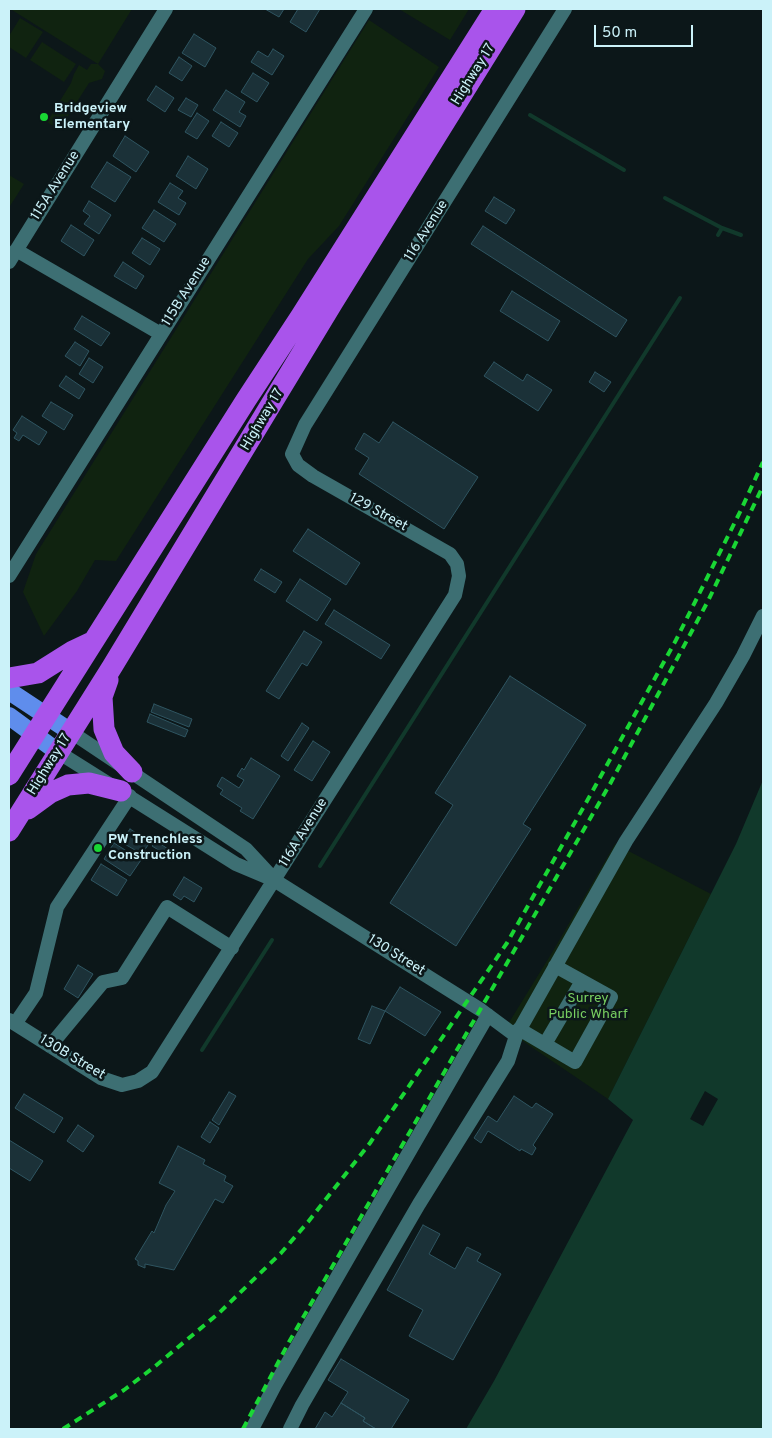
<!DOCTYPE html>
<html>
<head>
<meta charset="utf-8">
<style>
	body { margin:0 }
	#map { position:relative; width:772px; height:1438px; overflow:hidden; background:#0c1719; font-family:Overpass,sans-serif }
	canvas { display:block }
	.frame { position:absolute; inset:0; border:10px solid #cbf2f9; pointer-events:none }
	.scale { position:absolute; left:594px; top:25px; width:99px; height:22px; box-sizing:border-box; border:2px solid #cbf2f9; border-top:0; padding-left:6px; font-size:15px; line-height:18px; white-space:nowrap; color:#cbf2f9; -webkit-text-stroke:4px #0c1719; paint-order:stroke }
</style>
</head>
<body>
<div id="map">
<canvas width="772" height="1438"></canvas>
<div class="frame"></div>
<div class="scale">50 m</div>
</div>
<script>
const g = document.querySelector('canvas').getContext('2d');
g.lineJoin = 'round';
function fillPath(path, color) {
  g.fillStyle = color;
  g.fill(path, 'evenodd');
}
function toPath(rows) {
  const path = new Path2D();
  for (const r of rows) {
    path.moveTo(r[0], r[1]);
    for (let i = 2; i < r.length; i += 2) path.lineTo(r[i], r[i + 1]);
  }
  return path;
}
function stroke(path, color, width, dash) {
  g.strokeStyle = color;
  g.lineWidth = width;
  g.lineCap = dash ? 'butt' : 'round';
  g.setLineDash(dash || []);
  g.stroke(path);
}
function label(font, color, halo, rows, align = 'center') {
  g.font = font + ' Overpass,sans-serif';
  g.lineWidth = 5;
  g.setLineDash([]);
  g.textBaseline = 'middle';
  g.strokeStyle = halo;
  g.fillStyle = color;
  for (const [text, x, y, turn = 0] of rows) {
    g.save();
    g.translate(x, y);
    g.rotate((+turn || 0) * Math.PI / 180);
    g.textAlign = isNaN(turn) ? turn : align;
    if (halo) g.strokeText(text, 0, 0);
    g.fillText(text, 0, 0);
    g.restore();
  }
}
const green = toPath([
	[13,9,132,9,98,64,105,71,102,79,89,83,59,130,47,122,71,83,74,74,79,65,87,70,91,64,98,64,12,10],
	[399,9,469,9,450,40],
	[20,18,43,32,26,58,9,47,9,36],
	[369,20,439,67,339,226,308,259,116,561,95,560,77,591,44,636,23,592,36,554],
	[42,42,76,64,64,82,30,60],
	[9,175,24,184,10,206,9,205],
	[615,844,711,894,608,1099,505,1029,553,951]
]);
const water = toPath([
	[763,780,763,1429,466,1429,494,1381,633,1120,608,1099,736,844]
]);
const pier = toPath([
	[705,1091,718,1099,703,1126,690,1119]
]);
const stream = toPath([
	[530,115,624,170],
	[665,198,722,228],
	[718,235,722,228,741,235],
	[320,866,680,298],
	[202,1050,272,940]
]);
const building = toPath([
	[265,9,284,9,279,17,265,9],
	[298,9,320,9,306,32,290,22,298,9],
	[194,34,216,48,205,67,182,53,194,34],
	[273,49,284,56,272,75,251,62,258,51,268,57,273,49],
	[179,57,192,66,182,81,169,73,179,57],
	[253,73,269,83,257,102,241,92,253,73],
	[156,86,174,98,165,112,147,100,156,86],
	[226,90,245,102,239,112,246,116,240,127,213,110,226,90],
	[186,98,198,105,191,117,178,110,186,98],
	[197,113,209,121,197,139,185,132,197,113],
	[221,122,238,133,229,147,212,136,221,122],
	[125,136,149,152,136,172,113,156,125,136],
	[188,156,208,169,196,189,176,176,188,156],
	[107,162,131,177,115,202,91,187,107,162],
	[170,183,183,191,178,198,186,203,179,215,158,202,170,183],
	[494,197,515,210,506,224,485,211,494,197],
	[89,201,111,215,99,234,84,224,90,216,83,211,89,201],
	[154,210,176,224,164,242,142,228,154,210],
	[71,225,94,240,84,256,61,241,71,225],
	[483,226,627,320,616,337,471,244,483,226],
	[142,238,160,249,150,265,132,253,142,238],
	[123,262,144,276,136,289,114,276,123,262],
	[512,291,560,321,548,341,500,311,512,291],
	[82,316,110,333,101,346,74,329,82,316],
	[75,342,89,351,80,366,65,356,75,342],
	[89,358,103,367,93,383,79,374,89,358],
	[494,362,523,381,527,374,552,390,538,411,484,376,494,362],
	[595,372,611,382,604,392,589,382,595,372],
	[66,376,85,389,79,399,59,386,66,376],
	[51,402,73,415,64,430,42,416,51,402],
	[22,416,47,432,39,445,23,435,19,441,14,438,17,433,13,430,22,416],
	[393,422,478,477,444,529,359,474,369,458,355,449,364,433,379,443,393,422],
	[308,529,360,563,346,585,293,551,308,529],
	[261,569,282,582,275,593,254,580,261,569],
	[300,579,331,599,317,621,286,601,300,579],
	[334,610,390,645,381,659,325,624,334,610],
	[304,631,322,642,307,666,302,663,279,699,266,691,304,631],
	[510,676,586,725,523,824,531,829,456,946,390,903,453,805,435,793,510,676],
	[154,704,192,719,189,727,151,712,154,704],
	[150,714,188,730,185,737,147,722,150,714],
	[302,723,309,728,288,761,281,756,302,723],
	[313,741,330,752,312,781,294,770,313,741],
	[251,758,280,776,253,819,240,811,242,808,220,794,223,790,217,786,222,777,239,788,244,780,237,776,242,768,244,770,251,758],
	[130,829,150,842,142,854,121,842,130,829],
	[156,841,168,849,165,854,152,846,156,841],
	[114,843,141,860,130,876,104,859,114,843],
	[101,864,127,880,117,896,91,880,101,864],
	[184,877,202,888,194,902,184,896,181,900,173,895,184,877],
	[78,965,93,974,78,998,64,989,78,965],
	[400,987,441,1012,425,1036,385,1011,400,987],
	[372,1006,385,1011,370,1044,358,1039,372,1006],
	[229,1092,236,1096,219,1125,212,1120,229,1092],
	[24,1094,63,1118,54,1133,15,1108,24,1094],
	[514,1096,532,1108,536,1103,553,1114,533,1145,536,1148,532,1155,521,1149,520,1151,488,1131,481,1143,474,1138,488,1116,497,1122,514,1096],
	[210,1122,219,1128,210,1143,201,1137,210,1122],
	[78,1125,94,1136,83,1152,67,1141,78,1125],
	[9,1140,43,1161,30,1181,9,1168,9,1140],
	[178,1146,205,1160,203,1164,226,1176,224,1181,233,1186,223,1203,215,1199,174,1270,145,1264,145,1268,138,1265,138,1261,135,1259,152,1231,154,1233,166,1205,175,1191,159,1183,178,1146],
	[423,1225,440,1234,429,1254,455,1269,467,1247,481,1254,477,1261,501,1274,453,1360,409,1336,423,1310,387,1290,423,1225],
	[341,1359,409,1400,391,1429,376,1429,363,1421,365,1418,341,1403,348,1392,328,1380,341,1359],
	[341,1403,365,1418,363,1421,376,1429,315,1429,325,1412,332,1417,341,1403]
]);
const minor = toPath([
	[16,250,161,334],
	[9,262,166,9],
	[9,576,366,9],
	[71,732,246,849,272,877],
	[58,752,236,864,274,880,481,1010,516,1036],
	[9,1020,101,1078,122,1085,138,1081,152,1072,455,595,459,576,457,564,450,554,313,476,298,465,292,454,305,425,565,9],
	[15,1024,36,993,57,907,130,796],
	[519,1029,575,1062,611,997,555,966],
	[545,1044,582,981],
	[50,1046,103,982,122,978,167,907,232,948],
	[252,1429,275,1385,488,1015],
	[290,1429,302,1405,419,1204,508,1061,516,1036,626,841,716,703,743,656,763,616]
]);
const major = toPath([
	[9,691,71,732],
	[9,716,58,752]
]);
const highway = toPath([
	[9,678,38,673,73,651,92,642],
	[108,680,102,697,104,729,114,753,132,772],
	[9,775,246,400,301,316,495,9],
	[28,809,50,793,68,785,89,783,121,791],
	[9,831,112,667,333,302,515,9]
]);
const rail = toPath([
	[63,1429,124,1390,153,1368,219,1313,281,1253,308,1222,370,1143,507,943,587,801,676,640,741,510,763,462],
	[243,1429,289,1342,610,784,708,601,763,486]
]);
const markers = [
	[44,117,5,"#19d734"],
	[98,848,5,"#19d734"]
];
const streetNames = [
	["Highway 17",474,75,-58],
	["115A Avenue",56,186,-58],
	["116 Avenue",427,231,-58],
	["115B Avenue",187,292,-58],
	["Highway 17",263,420,-59],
	["129 Street",378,513,29],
	["Highway 17",50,765,-58],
	["116A Avenue",304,833,-58],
	["130 Street",396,956,32],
	["130B Street",72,1058,31]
];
const poiNames = [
	["Bridgeview",54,109],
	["Elementary",54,125],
	["PW Trenchless",108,840],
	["Construction",108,856]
];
const parkNames = [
	["Surrey",588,999],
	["Public Wharf",588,1015]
];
fillPath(green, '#102310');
fillPath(water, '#11392b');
fillPath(pier, '#0c1719');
stroke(stream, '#11392b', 4);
fillPath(building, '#1b3138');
stroke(building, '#2f5561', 1);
stroke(minor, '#3d6f73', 14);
stroke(major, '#5f8dec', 18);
stroke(highway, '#a954eb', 21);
stroke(rail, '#19d734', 4, [8, 6]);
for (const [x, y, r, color] of markers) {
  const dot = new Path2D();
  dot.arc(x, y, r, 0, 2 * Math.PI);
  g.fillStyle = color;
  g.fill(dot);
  stroke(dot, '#0c1719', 2);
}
label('14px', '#cbf2f9', '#0c1719', streetNames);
label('bold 14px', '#cbf2f9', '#0c1719', poiNames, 'left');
label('14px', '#78cf61', '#0c1719', parkNames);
</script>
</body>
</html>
